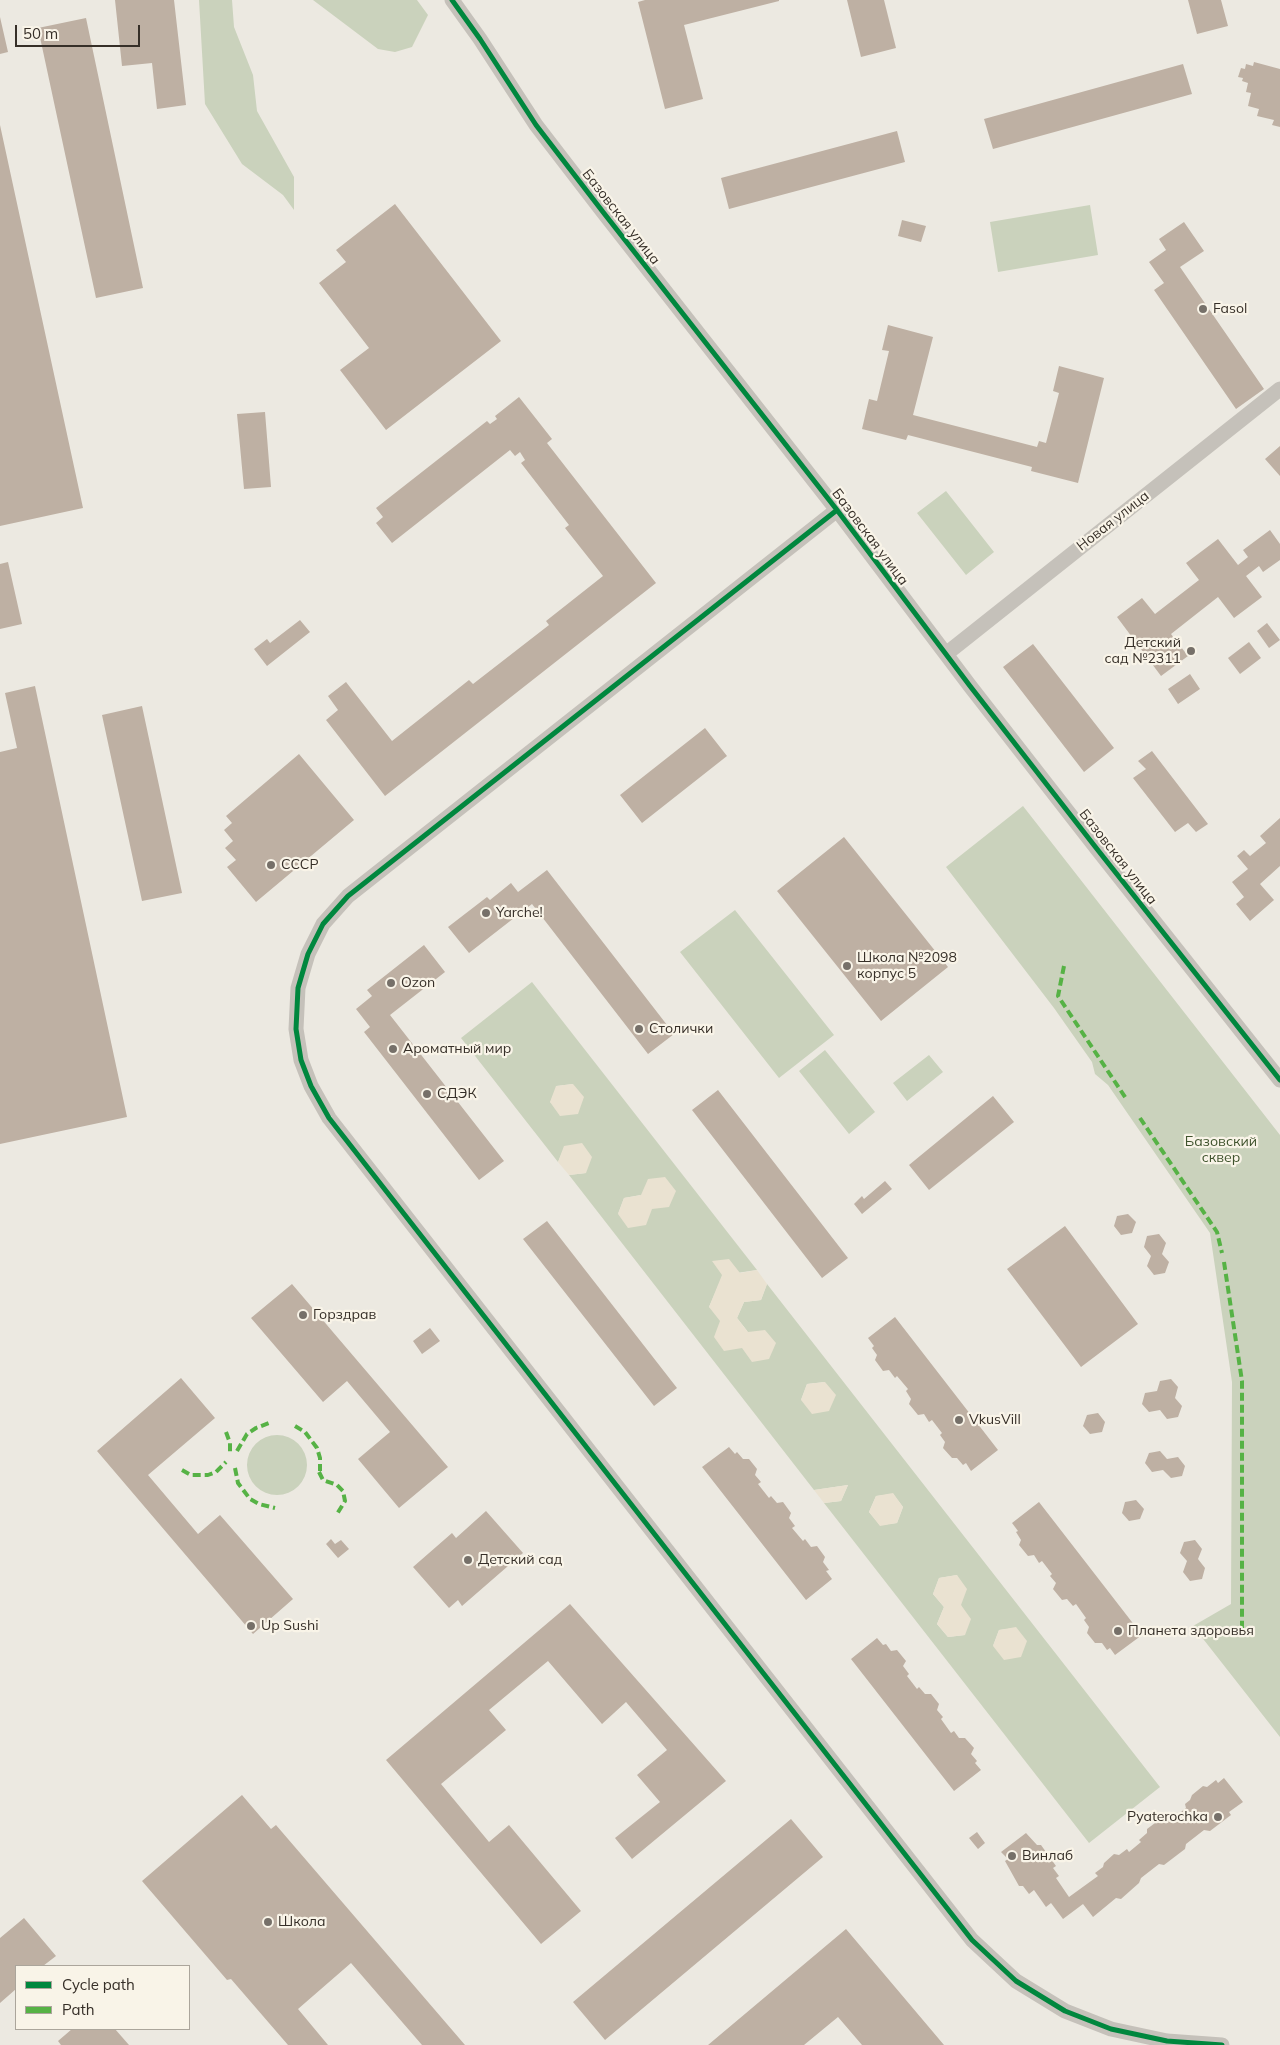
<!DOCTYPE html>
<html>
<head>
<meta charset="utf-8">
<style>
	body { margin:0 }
	#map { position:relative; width:1280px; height:2045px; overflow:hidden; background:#ece9e1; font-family:Mulish,sans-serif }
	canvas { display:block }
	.legend { position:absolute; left:15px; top:1965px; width:175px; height:65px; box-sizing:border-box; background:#f9f4e8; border:1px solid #aba59b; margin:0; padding:6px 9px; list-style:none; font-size:15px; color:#362f28 }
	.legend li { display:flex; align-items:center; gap:10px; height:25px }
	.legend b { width:25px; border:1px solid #aba59b }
	.scale { position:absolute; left:15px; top:25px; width:125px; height:22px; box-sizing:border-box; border:2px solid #362f28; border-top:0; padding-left:6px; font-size:15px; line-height:18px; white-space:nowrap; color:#362f28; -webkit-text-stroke:4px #f9f4e8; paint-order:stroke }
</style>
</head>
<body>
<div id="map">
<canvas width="1280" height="2045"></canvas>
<ul class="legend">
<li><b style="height:6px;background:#00873e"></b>Cycle path</li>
<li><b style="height:6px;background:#56b245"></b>Path</li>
</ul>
<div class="scale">50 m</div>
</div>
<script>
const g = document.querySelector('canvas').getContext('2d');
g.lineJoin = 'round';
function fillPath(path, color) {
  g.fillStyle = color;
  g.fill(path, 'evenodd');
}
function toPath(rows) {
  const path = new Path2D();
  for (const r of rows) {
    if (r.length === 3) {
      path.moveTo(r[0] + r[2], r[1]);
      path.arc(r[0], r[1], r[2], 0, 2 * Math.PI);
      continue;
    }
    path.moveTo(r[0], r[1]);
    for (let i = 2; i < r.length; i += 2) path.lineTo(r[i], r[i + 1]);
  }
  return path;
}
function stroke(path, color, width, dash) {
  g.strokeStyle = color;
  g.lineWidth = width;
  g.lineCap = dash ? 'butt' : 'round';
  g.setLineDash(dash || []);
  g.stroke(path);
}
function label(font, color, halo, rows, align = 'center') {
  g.font = font + ' Mulish,sans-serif';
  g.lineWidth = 4.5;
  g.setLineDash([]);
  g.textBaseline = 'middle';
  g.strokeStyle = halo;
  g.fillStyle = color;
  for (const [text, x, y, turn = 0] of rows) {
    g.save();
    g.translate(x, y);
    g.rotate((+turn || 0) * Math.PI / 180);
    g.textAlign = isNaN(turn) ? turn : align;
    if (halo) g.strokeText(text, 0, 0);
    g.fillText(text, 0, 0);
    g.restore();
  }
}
const green = toPath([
	[199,0,232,0,234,27,253,75,257,111,294,177,294,210,283,195,242,164,205,104],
	[313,0,417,0,428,15,412,47,395,52,378,49],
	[1090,205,1098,255,998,272,990,222],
	[946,491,994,552,966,575,917,513],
	[1023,806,1280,1135,1280,1737,1193,1626,1231,1604,1232,1382,1210,1233,1108,1085,1095,1074,1092,1062,1054,1008,946,867],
	[735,910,834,1035,779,1078,680,952],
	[532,982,757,1270,723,1275,709,1307,748,1332,737,1318,744,1302,761,1300,767,1284,1160,1787,1089,1843,824,1503,841,1501,848,1485,814,1490,569,1175,586,1173,565,1146,558,1162,461,1038],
	[573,1084,550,1103,557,1086],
	[641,1195,618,1214,624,1198],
	[825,1382,801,1400,807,1384],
	[893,1494,903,1507,897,1523,880,1525,869,1512,876,1496],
	[957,1575,965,1635,948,1637,937,1624,944,1607,933,1594,939,1578],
	[1016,1628,993,1646,999,1630],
	[825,1050,875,1112,849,1134,799,1071],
	[929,1055,943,1072,907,1101,893,1083],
	[277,1465,30]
]);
const plaza = toPath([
	[573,1084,584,1097,578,1114,560,1116,550,1102,556,1086],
	[582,1143,592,1157,586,1173,569,1175,558,1162,564,1146],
	[665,1177,676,1191,669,1207,652,1209,646,1225,628,1228,618,1214,624,1198,641,1195,648,1179],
	[729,1259,740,1273,757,1270,767,1284,761,1300,744,1302,737,1318,748,1332,765,1330,776,1343,769,1359,752,1362,742,1348,724,1351,714,1337,720,1321,709,1307,722,1275,712,1261],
	[825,1382,836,1395,829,1411,812,1414,801,1400,807,1384],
	[848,1485,841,1501,824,1503,814,1490],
	[893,1493,903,1507,897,1523,880,1526,869,1512,876,1496],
	[957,1575,967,1589,961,1605,971,1619,965,1635,948,1637,937,1624,944,1607,933,1594,939,1578],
	[1016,1627,1027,1641,1021,1657,1004,1660,993,1646,999,1630]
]);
const building = toPath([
	[115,0,174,0,186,105,157,109,152,63,122,66],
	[645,0,779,0,779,1,684,25,703,99,665,109,638,2],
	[847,0,884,0,896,48,861,57],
	[1188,0,1221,0,1228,26,1197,34],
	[0,17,8,52,0,54],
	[86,18,143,288,96,298,38,28],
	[1254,62,1280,69,1280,127,1272,125,1274,120,1257,116,1259,109,1248,106,1251,93,1246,92,1248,83,1242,81,1243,78,1238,77,1241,68,1245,69,1246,64,1253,66],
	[1183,64,1192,94,993,149,984,119],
	[0,125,83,508,0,526],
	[897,131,905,162,729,209,721,178],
	[395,204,501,341,386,430,340,370,369,348,319,283,346,262,336,250],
	[902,220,926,226,921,242,898,236],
	[1184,222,1204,251,1180,267,1264,389,1236,409,1154,290,1164,283,1149,262,1166,250,1159,239],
	[888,325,933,337,913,415,1037,447,1039,441,1046,443,1059,393,1053,391,1059,366,1104,378,1078,483,1031,471,1032,467,908,435,906,440,862,429,869,399,877,401,889,351,882,350],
	[519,397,552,439,547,443,656,583,385,796,326,720,338,710,328,696,346,682,392,741,469,680,473,684,549,625,546,621,603,576,565,528,569,525,521,463,525,460,520,452,515,456,510,450,392,543,376,523,383,517,376,508,487,421,490,424,497,419,495,416],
	[265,412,271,487,244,489,237,414],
	[1280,446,1280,476,1265,459],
	[1270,530,1280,544,1280,560,1263,572,1259,566,1246,576,1262,597,1234,618,1218,597,1171,634,1188,656,1161,676,1117,617,1142,598,1155,614,1199,580,1186,563,1218,539,1238,565,1248,557,1243,550],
	[8,562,22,624,0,629,0,564],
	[300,620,310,632,267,666,254,649,267,639,270,643],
	[1267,623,1280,640,1269,648,1257,631],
	[1249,642,1261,658,1240,674,1228,658],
	[1033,644,1114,748,1084,772,1003,667],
	[1190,674,1200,689,1178,704,1168,689],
	[35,686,127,1117,0,1144,0,752,17,748,5,693],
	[142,706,182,893,142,901,102,715],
	[705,728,727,756,642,823,620,795],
	[1152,751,1208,824,1196,832,1188,823,1175,832,1133,778,1146,769,1138,761],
	[299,754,354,820,256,902,227,867,236,860,225,848,233,841,224,830,232,823,226,816],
	[1280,818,1280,866,1260,884,1274,900,1250,921,1236,904,1244,897,1232,882,1248,869,1237,856,1244,850,1250,856,1266,843,1260,836],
	[844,837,948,967,881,1021,777,891],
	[547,870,674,1034,648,1054,532,904,469,953,448,927,487,897,490,900,511,883,518,892],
	[424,945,445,972,390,1015,504,1161,479,1180,364,1032,370,1027,356,1009,372,996,367,990],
	[718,1090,848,1258,822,1278,692,1110],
	[993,1096,1014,1122,929,1190,909,1165],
	[885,1181,892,1189,862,1214,854,1204,862,1196,864,1199],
	[1128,1214,1136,1222,1132,1233,1121,1235,1114,1226,1117,1216],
	[547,1221,677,1388,654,1406,523,1239],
	[1065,1226,1138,1324,1081,1367,1007,1269],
	[1159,1234,1166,1243,1162,1254,1169,1262,1165,1273,1154,1275,1147,1266,1151,1256,1144,1247,1147,1236],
	[292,1284,448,1467,399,1508,358,1459,390,1432,347,1381,323,1402,251,1318],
	[895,1317,998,1450,971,1471,966,1463,963,1465,957,1458,952,1458,943,1448,945,1442,940,1435,942,1433,932,1420,929,1422,924,1414,918,1415,909,1404,911,1399,906,1391,908,1389,897,1376,895,1378,889,1370,883,1371,875,1360,877,1355,872,1348,874,1346,868,1338],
	[430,1328,440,1341,422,1354,413,1341],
	[181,1378,215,1418,148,1475,198,1534,220,1515,293,1599,253,1634,97,1451],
	[1171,1379,1178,1387,1175,1398,1182,1406,1178,1417,1167,1419,1160,1410,1149,1412,1142,1404,1145,1393,1157,1391,1160,1381],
	[1098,1413,1105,1422,1102,1432,1090,1434,1083,1426,1087,1415],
	[729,1447,735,1454,737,1452,743,1459,749,1459,757,1469,755,1475,761,1482,758,1484,769,1498,771,1496,777,1503,783,1502,791,1513,789,1518,795,1526,792,1528,803,1541,805,1539,811,1547,817,1546,825,1557,823,1562,829,1570,826,1571,832,1579,806,1600,702,1467],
	[1160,1451,1167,1459,1178,1457,1185,1466,1182,1476,1171,1478,1163,1470,1152,1472,1145,1463,1149,1453],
	[1136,1500,1144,1509,1140,1519,1129,1521,1122,1513,1125,1502],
	[1039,1502,1142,1635,1115,1655,1110,1648,1107,1650,1102,1643,1095,1643,1087,1633,1089,1627,1084,1620,1086,1618,1076,1604,1073,1606,1067,1599,1062,1600,1053,1589,1056,1583,1050,1576,1052,1574,1042,1561,1039,1563,1034,1555,1028,1556,1019,1545,1021,1540,1016,1532,1018,1531,1012,1523],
	[486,1511,523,1553,462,1606,458,1600,449,1608,413,1567,452,1533,456,1538],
	[331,1539,335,1544,341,1540,349,1549,338,1558,326,1544],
	[1195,1540,1202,1549,1198,1559,1205,1568,1202,1579,1190,1581,1183,1572,1187,1561,1180,1553,1184,1542],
	[570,1604,726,1781,632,1859,615,1838,660,1802,637,1775,667,1750,626,1702,602,1724,548,1661,489,1710,506,1730,441,1784,489,1842,509,1825,581,1911,541,1944,386,1760],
	[877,1638,883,1645,886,1644,891,1651,897,1650,906,1661,903,1666,909,1674,907,1676,917,1689,919,1687,925,1694,931,1694,939,1704,937,1710,943,1717,941,1719,951,1733,954,1731,959,1738,965,1738,974,1748,971,1754,977,1761,975,1763,981,1770,954,1791,851,1659],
	[1224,1778,1243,1802,1229,1812,1231,1815,1210,1831,1204,1830,1186,1844,1185,1849,1164,1865,1159,1864,1141,1878,1139,1883,1121,1899,1116,1898,1093,1917,1083,1904,1063,1919,1051,1903,1046,1907,1034,1890,1029,1894,1023,1886,1019,1886,1005,1861,1008,1859,1001,1852,1026,1833,1037,1845,1041,1845,1056,1866,1053,1868,1059,1876,1056,1878,1069,1897,1098,1876,1095,1873,1103,1867,1104,1863,1114,1854,1119,1855,1127,1849,1129,1852,1141,1842,1139,1840,1147,1833,1147,1829,1159,1820,1164,1821,1171,1815,1173,1818,1186,1808,1185,1804,1190,1800,1192,1795,1203,1786,1207,1787,1216,1780,1218,1783],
	[242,1795,271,1829,276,1825,465,2045,422,2045,351,1963,298,2009,328,2045,288,2045,231,1979,227,1980,142,1881],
	[791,1819,823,1857,605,2040,573,2002],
	[977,1832,985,1843,978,1849,969,1838],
	[24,1918,56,1956,43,1966,16,1966,16,1989,0,2003,0,1938],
	[846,1929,944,2045,862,2045,838,2017,804,2045,708,2045],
	[72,2029,115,2029,129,2045,61,2045,58,2041]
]);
const minor = toPath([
	[452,0,480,39,536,125,603,212,837,510,970,686,1097,849,1280,1080],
	[837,510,348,896,323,924,308,954,298,988,296,1029,301,1060,311,1086,329,1118,972,1940,1016,1981,1065,2011,1111,2029,1167,2041,1222,2045],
	[946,654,1280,389]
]);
const quiet = toPath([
	[1064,966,1058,996,1127,1100],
	[1140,1118,1217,1232,1222,1253],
	[1224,1262,1242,1381,1242,1628],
	[295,1426,305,1432,317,1448,320,1458,320,1471],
	[226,1432,230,1443,230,1452],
	[237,1451,247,1434,256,1428,269,1423],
	[235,1468,238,1483,250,1499,259,1504,275,1508],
	[182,1470,191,1475,208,1475,216,1472,226,1462],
	[319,1472,323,1480,337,1485,343,1491,345,1501,337,1514]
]);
const cycleway = toPath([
	[452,0,480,39,536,125,603,212,837,510,970,686,1097,849,1280,1080],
	[837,510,348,896,323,924,308,954,298,988,296,1029,301,1060,311,1086,329,1118,972,1940,1016,1981,1065,2011,1111,2029,1167,2041,1222,2045]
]);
const markers = [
	[1203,309,5,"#767069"],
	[1191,651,5,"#767069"],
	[271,865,5,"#767069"],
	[486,913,5,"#767069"],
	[847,966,5,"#767069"],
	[391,983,5,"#767069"],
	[639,1029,5,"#767069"],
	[393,1049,5,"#767069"],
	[427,1094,5,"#767069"],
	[303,1315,5,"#767069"],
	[959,1420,5,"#767069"],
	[468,1560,5,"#767069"],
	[251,1626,5,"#767069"],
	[1118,1631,5,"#767069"],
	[1218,1817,5,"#767069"],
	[1012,1856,5,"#767069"],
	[268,1922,5,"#767069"]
];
const streetNames = [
	["Базовская улица",621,217,52],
	["Новая улица",1113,521,-38],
	["Базовская улица",870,537,53],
	["Базовская улица",1118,857,52]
];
const poiNames = [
	["Fasol",1213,309],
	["Детский",1181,643,"right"],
	["сад №2311",1181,659,"right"],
	["СССР",281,865],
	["Yarche!",496,913],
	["Школа №2098",857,958],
	["корпус 5",857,974],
	["Ozon",401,983],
	["Столички",649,1029],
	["Ароматный мир",403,1049],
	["СДЭК",437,1094],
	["Горздрав",313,1315],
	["VkusVill",969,1420],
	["Детский сад",478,1560],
	["Up Sushi",261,1626],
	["Планета здоровья",1128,1631],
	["Pyaterochka",1208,1817,"right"],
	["Винлаб",1022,1856],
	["Школа",278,1922]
];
const parkNames = [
	["Базовский",1221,1142],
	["сквер",1221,1158]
];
fillPath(green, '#cad2bc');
fillPath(plaza, '#eae2d1');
fillPath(building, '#beb0a3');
stroke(minor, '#c5c1ba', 15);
stroke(quiet, '#56b245', 4, [8, 4]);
stroke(cycleway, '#00873e', 5);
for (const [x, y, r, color] of markers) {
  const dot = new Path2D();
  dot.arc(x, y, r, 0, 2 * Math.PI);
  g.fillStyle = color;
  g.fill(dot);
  stroke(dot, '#f9f4e8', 2);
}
label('14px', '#362f28', '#f9f4e8', streetNames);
label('14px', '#362f28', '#f9f4e8', poiNames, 'left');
label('14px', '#3f532d', '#f9f4e8', parkNames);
</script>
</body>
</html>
